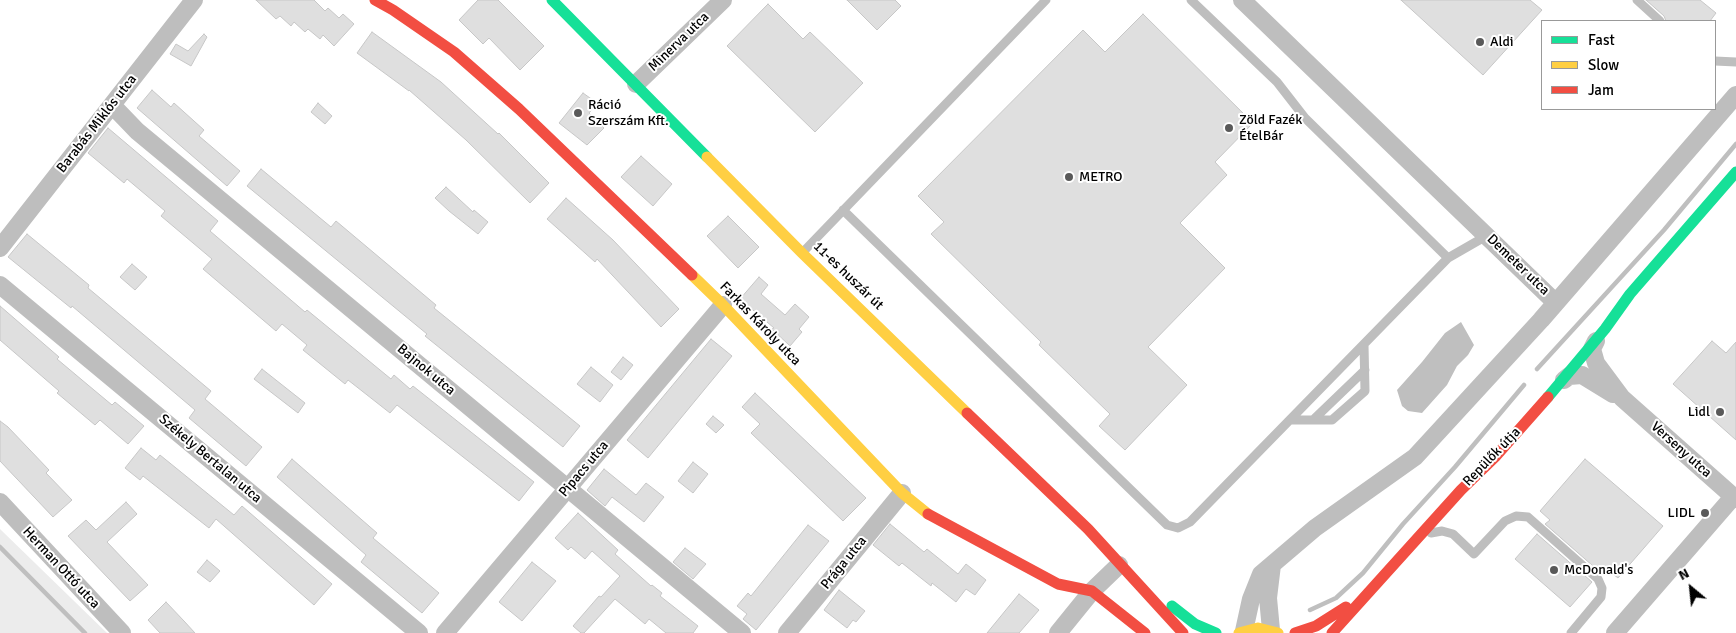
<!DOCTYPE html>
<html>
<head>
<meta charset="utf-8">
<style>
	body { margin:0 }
	#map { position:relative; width:1736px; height:633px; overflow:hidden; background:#fff; font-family:Signika,sans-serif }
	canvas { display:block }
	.legend { position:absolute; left:1541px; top:20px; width:175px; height:90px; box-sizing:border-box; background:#fff; border:1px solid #999; margin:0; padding:6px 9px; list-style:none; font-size:15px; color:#000 }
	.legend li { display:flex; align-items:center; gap:10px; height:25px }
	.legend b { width:25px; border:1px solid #999 }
	.north { position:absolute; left:1666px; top:563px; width:50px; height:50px; -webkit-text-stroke:4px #fff; paint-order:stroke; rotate:332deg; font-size:14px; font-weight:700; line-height:20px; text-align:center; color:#000 }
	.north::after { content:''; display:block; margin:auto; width:18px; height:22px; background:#000; clip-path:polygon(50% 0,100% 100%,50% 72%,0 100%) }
</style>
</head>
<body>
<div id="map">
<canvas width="1736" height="633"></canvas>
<ul class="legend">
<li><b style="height:6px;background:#16e098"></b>Fast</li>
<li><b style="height:6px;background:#ffcf43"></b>Slow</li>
<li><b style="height:6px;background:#f24e42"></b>Jam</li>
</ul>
<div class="north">N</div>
</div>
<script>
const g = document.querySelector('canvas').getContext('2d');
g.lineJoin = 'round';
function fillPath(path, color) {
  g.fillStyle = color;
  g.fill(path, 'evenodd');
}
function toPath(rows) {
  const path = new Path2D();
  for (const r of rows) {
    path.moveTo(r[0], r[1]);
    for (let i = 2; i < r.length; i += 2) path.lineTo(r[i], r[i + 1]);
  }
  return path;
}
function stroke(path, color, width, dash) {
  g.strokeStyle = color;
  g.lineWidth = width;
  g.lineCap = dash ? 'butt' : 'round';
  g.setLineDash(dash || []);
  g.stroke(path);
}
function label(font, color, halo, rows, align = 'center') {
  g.font = font + ' Signika,sans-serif';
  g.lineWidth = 4;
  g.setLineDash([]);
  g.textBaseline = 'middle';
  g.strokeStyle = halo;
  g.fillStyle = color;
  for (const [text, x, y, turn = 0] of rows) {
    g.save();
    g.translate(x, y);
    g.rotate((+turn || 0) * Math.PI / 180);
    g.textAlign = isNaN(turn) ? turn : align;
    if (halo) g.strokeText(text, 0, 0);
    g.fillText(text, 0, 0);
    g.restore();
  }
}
const green = toPath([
	[0,529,107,633,0,633]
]);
const water = toPath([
	[1461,322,1474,345,1468,355,1457,366,1447,385,1422,413,1408,411,1402,406,1397,390,1422,362,1445,333]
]);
const stream = toPath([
	[1537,369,1664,230,1736,144],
	[0,547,85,633],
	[1310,610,1336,598,1363,573,1403,524,1455,467,1524,385]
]);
const building = toPath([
	[256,0,314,0,325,11,328,8,339,18,343,14,354,24,334,46,323,35,320,39,308,29,305,32,294,22,291,26,280,16,276,19,256,0],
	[478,0,498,0,544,46,520,70,489,38,483,44,459,20,478,0],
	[847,0,895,0,901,6,877,30,847,0],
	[1401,0,1530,0,1542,10,1483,75,1401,0],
	[1646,0,1700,0,1716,13,1710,21,1666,21,1664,16,1646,0],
	[768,4,803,39,810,32,863,83,815,132,727,46,768,4],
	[1143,14,1253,123,1215,162,1227,175,1180,223,1225,268,1148,347,1187,385,1125,450,1099,426,1110,414,1039,345,1041,342,931,234,944,222,918,196,1083,30,1105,52,1143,14],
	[372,32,441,82,498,134,499,133,549,183,530,203,466,140,409,90,409,91,357,53,372,32],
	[204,34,207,37,191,66,170,54,176,44,188,51,204,34],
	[152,90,171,107,174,103,204,130,199,136,240,171,227,186,137,108,152,90],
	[583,93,597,103,589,113,604,128,587,145,559,123,583,93],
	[318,103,332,116,325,124,311,112,318,103],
	[108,128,218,221,210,231,305,312,307,310,391,379,394,375,410,389,413,386,534,482,519,501,397,405,390,413,348,380,345,384,303,350,307,345,282,324,276,331,203,269,212,259,161,216,165,211,127,179,124,183,88,153,108,128],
	[641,156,672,184,653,206,621,177,641,156],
	[261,169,331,227,336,221,436,305,434,308,580,426,563,447,425,336,427,334,247,186,261,169],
	[446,187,473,212,474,210,488,222,478,234,449,211,435,198,446,187],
	[566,198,613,240,679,309,661,327,597,259,595,262,547,219,566,198],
	[728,216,759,247,738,268,707,236,728,216],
	[27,234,89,285,88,288,211,391,205,399,262,447,246,466,189,418,195,410,72,306,71,308,8,257,27,234],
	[132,264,147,277,135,290,120,277,132,264],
	[759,277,768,285,761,294,785,315,795,304,809,317,799,329,802,332,790,346,772,329,774,328,740,299,759,277],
	[0,306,59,357,57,359,88,385,112,405,115,402,144,426,128,444,100,420,95,425,57,393,59,391,0,340,0,306],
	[711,339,732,356,648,458,627,440,711,339],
	[1712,341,1726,353,1736,342,1736,440,1673,384,1712,341],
	[623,357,633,365,621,380,611,372,623,357],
	[591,367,613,385,600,402,577,384,591,367],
	[262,369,305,403,298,413,254,379,262,369],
	[755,393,866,498,843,521,751,433,760,424,742,407,755,393],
	[713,416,724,425,716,433,706,424,713,416],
	[0,421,8,427,49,470,46,473,72,500,53,517,0,461,0,421],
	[141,448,156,460,160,455,234,515,242,506,332,584,314,605,216,519,209,528,143,476,140,480,125,468,141,448],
	[292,459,377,533,373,538,439,593,422,613,361,562,366,555,277,477,292,459],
	[1585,459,1663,526,1618,578,1605,568,1601,573,1545,524,1550,520,1540,511,1585,459],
	[693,462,708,474,693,493,678,481,693,462],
	[604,469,636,495,646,483,664,497,644,522,612,497,605,506,587,490,604,469],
	[126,502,137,514,107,542,148,585,130,601,68,536,86,520,96,530,126,502],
	[578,513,618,550,615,554,651,586,652,585,662,593,660,596,698,626,693,633,666,633,649,619,645,624,615,599,584,633,581,633,573,626,599,596,601,597,620,576,592,551,585,559,571,547,568,550,555,538,578,513],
	[890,524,924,552,927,549,958,574,966,564,986,580,975,595,966,589,956,602,932,583,931,586,902,563,899,566,873,545,890,524],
	[808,525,829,541,756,630,743,619,747,614,737,606,748,593,751,596,808,525],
	[1537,534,1592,582,1570,607,1515,559,1537,534],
	[685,548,706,564,693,579,673,562,685,548],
	[207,560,220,571,210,582,197,572,207,560],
	[532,562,556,581,522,621,499,602,532,562],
	[839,590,865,611,856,622,853,620,847,628,824,610,839,590],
	[1019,594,1039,610,1019,633,987,633,1019,594],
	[166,602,184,621,195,633,160,633,148,620,166,602]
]);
const lane = toPath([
	[1191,0,1277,82,1305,118,1448,258],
	[1637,0,1660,21],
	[1715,61,1736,62],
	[843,210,1167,525,1178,528,1190,522,1448,258,1488,235],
	[803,252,1046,0],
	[1290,420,1332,420,1365,391,1364,345],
	[1313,420,1365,370],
	[1431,533,1442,531,1453,534,1474,554,1505,521,1516,516,1528,517,1598,579,1602,588,1601,597,1571,633]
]);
const street = toPath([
	[1242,0,1555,302],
	[636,84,723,0],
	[112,105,137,131,742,633],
	[0,248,194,0],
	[0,285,419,633],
	[1596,341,1592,349,1596,363,1622,398,1736,499],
	[1564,380,1569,376,1582,375,1613,394],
	[0,502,122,633],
	[1271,630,1268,598,1272,565],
	[1244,631,1251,599,1261,574,1315,528,1415,457,1541,320,1736,95],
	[445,633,723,305],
	[787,633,902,493],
	[1058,633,1092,591,1119,565],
	[1615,633,1733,497]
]);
const fast = toPath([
	[552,0,707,157],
	[1548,397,1605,329,1630,294,1736,172],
	[1172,606,1195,624,1216,633]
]);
const slow = toPath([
	[707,157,802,253,967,413],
	[692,275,723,305,902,493,928,514],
	[1239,633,1258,628,1278,633]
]);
const jam = toPath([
	[375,0,393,10,454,52,519,109,692,275],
	[967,413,1088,529,1183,633],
	[928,514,1058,584,1092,591,1145,633],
	[1295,633,1316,626,1346,607],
	[1332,633,1461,490,1495,457,1548,397]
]);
const markers = [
	[1480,42,5,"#595959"],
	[578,113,5,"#595959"],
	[1229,128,5,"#595959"],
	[1069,177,5,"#595959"],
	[1720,412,5,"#595959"],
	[1705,513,5,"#595959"],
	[1554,570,5,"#595959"]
];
const streetNames = [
	["Minerva utca",679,42,-44],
	["Barabás Miklós utca",97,124,-52],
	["Demeter utca",1518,265,44],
	["11-es huszár út",848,276,44],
	["Farkas Károly utca",760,324,46],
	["Bajnok utca",426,370,40],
	["Verseny utca",1681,450,42],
	["Repülők útja",1492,457,-46],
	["Székely Bertalan utca",210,459,40],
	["Pipacs utca",584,469,-50],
	["Prága utca",844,563,-51],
	["Herman Ottó utca",61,568,47]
];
const poiNames = [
	["Aldi",1490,42],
	["Ráció",588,105],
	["Szerszám Kft.",588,121],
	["Zöld Fazék",1239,120],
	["ÉtelBár",1239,136],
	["METRO",1079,177],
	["Lidl",1710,412,"right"],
	["LIDL",1695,513,"right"],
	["McDonald's",1564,570]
];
fillPath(green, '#ececec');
fillPath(water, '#bfbfbf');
stroke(stream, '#bfbfbf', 4.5);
fillPath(building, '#dfdfdf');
stroke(building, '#c7c7c7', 1);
stroke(lane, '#bebebe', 9);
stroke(street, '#bebebe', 18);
stroke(fast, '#16e098', 11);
stroke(slow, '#ffcf43', 11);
stroke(jam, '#f24e42', 11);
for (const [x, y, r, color] of markers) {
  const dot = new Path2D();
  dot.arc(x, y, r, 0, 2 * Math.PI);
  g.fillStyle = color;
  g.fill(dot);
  stroke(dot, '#fff', 2);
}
label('14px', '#000', '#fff', streetNames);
label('14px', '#000', '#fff', poiNames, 'left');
</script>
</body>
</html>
